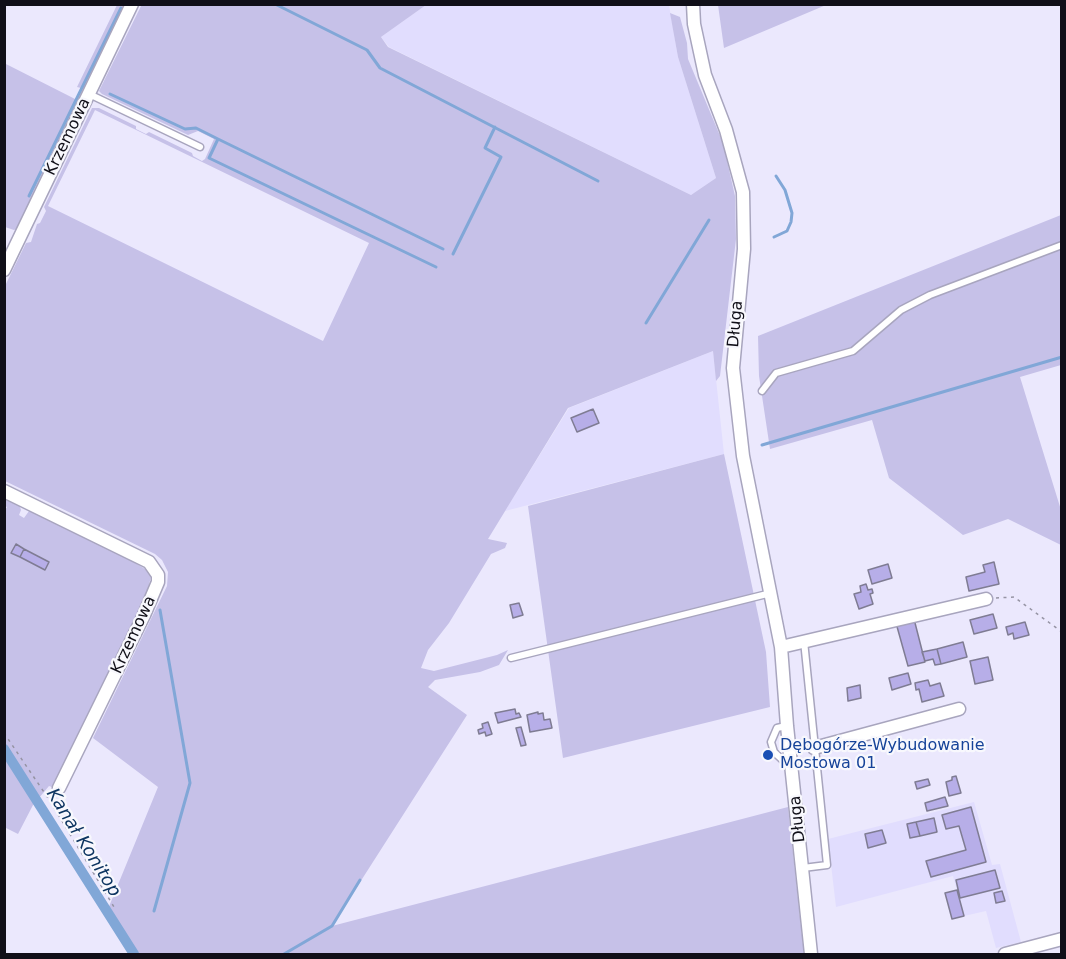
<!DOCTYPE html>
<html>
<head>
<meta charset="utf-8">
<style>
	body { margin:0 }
	#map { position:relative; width:1066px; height:959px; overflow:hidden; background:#ebe8fd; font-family:"DejaVu Sans",sans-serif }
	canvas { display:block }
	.frame { position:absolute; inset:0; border:6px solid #100f18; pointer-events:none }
</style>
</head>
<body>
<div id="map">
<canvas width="1066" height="959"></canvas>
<div class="frame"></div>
</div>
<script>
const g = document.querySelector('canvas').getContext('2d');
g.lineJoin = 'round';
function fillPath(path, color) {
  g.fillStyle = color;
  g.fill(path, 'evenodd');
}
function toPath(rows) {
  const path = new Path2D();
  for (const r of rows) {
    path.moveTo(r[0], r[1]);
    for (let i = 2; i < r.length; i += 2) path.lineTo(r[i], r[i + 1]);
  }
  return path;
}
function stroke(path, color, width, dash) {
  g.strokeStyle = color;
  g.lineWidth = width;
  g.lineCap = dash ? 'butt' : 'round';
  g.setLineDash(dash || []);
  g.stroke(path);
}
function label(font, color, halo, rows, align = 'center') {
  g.font = font + ' "DejaVu Sans",sans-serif';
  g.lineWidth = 4.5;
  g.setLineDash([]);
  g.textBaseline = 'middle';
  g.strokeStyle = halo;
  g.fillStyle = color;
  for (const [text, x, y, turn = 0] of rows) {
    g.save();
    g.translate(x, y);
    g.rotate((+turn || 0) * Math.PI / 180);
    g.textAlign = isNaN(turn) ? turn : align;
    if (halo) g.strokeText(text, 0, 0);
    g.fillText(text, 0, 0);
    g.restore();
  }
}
const built = toPath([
	[426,5,669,5,678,57,716,178,691,195,389,47,381,37],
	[713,351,724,454,505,511,569,408],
	[974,802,992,865,1000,864,1021,942,996,948,986,911,964,916,953,876,836,907,828,839]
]);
const green = toPath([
	[142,4,426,5,381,37,388,47,691,195,716,178,678,57,670,13,680,17,687,43,688,59,723,143,735,196,736,239,720,376,716,381,713,351,568,408,488,539,507,543,505,548,491,554,449,623,428,650,421,668,434,671,497,655,508,650,499,665,480,672,435,680,428,687,467,715,332,926,788,807,804,954,137,954,108,909,158,787,93,738,167,586,168,572,162,560,155,554,5,481,4,288,26,243,31,242,37,224,40,223,46,211,44,207,92,108,99,108,136,126,136,129,146,134,149,132,192,153,193,156,202,161,205,159,214,139,198,131,188,135,102,94,99,91],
	[95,110,369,243,323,341,48,206],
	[117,5,126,5,85,89,77,87],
	[718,5,718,4,826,5,724,48],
	[4,63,79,101,17,229,14,230,5,227],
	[1061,215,1061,365,1020,377,1061,510,1061,545,1008,519,963,535,889,478,872,420,770,449,759,376,758,336],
	[724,454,766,652,770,707,563,758,528,506],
	[4,497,19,504,21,510,19,515,24,518,29,511,34,511,117,552,145,569,151,576,149,585,137,615,52,787,49,786,33,805,18,834,4,827,4,512,7,507,5,506]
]);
const stream = toPath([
	[275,4,367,50,380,68,598,181],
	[110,94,185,129,196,128,218,139,209,158,436,267],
	[218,139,443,249],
	[29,196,121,8],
	[774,237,787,231,791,222,792,213,785,190,776,176],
	[453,254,501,157,485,148,495,127],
	[646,323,709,220],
	[762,445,1062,357],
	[154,911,190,783,160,610],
	[284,954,332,926,360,880]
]);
const canal = toPath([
	[4,749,134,954]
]);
const building = toPath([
	[593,409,599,423,577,432,571,418,593,409],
	[16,544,24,549,20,557,11,553,16,544],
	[24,549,49,562,45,570,20,557,24,549],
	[994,562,999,584,969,591,966,577,985,572,983,565,994,562],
	[888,564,892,578,872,584,868,570,888,564],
	[866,584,868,590,872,589,873,593,870,594,873,604,859,609,854,594,861,592,860,586,866,584],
	[519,603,523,615,513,618,510,605,519,603],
	[993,614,997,628,974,634,970,620,993,614],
	[914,619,925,662,908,666,896,623,914,619],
	[1025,622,1029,635,1014,639,1013,633,1008,635,1006,627,1025,622],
	[963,642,967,657,941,664,937,649,963,642],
	[937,649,941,664,935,665,933,659,925,661,922,652,937,649],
	[988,657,993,680,975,684,970,661,988,657],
	[908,673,911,684,892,690,889,678,908,673],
	[928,680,930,686,940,683,944,696,922,702,919,689,916,690,915,683,928,680],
	[860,685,861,698,848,701,847,688,860,685],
	[515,709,516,714,519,713,521,717,498,723,495,713,515,709],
	[538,712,538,714,543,713,544,720,550,719,552,728,530,732,527,715,538,712],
	[488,722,492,734,486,736,485,732,479,734,478,730,483,728,482,724,488,722],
	[521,727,526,745,521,746,516,728,521,727],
	[956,776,961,793,949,796,946,782,952,780,952,777,956,776],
	[928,779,930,785,917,789,915,782,928,779],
	[945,797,948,806,927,811,925,803,945,797],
	[971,807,986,862,931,877,926,861,966,850,959,826,946,829,942,815,971,807],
	[934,818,937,832,920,836,916,822,934,818],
	[916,822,920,836,910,838,907,824,916,822],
	[882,830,886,843,868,848,865,834,882,830],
	[995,870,1000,888,960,898,956,880,995,870],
	[957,890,964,916,952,919,945,893,957,890],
	[1002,891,1005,901,996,903,994,893,1002,891]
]);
const path = toPath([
	[996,598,1014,597,1062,632],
	[4,733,50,801,114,907]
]);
const service = toPath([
	[89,94,200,147],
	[762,391,776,373,853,351,901,310,930,295,1062,245],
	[511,658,771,593],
	[786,726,777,728,771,742,774,752,789,766],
	[803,868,827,865,804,641]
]);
const minor = toPath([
	[693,4,694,24,705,75,726,130,743,192,744,249,733,368,743,456,781,647,787,726,811,954],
	[4,270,132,4],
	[4,491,149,562,158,575,158,582,144,615,59,788],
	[781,647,986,599],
	[814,748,959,709],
	[1005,954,1062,939]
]);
const markers = [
	[768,755,6,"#1a4fb4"]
];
const streetNames = [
	["Krzemowa",68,137,-64],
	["Długa",736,324,-85],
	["Krzemowa",134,635,-65],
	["Długa",798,819,-96]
];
const transitNames = [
	["Dębogórze-Wybudowanie",780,746],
	["Mostowa 01",780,764]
];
const waterNames = [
	["Kanał Konitop",83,843,58]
];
fillPath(built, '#e1ddfe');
fillPath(green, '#c6c1e8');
stroke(stream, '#81a7d7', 3);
stroke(canal, '#81a7d7', 10);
fillPath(building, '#b7aee8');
stroke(building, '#7f7c93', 1.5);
stroke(service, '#a8a5be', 9);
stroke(minor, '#a8a5be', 15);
stroke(path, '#9694a4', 1.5, [3, 4.5]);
stroke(service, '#fff', 6);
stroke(minor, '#fff', 12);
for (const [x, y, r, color] of markers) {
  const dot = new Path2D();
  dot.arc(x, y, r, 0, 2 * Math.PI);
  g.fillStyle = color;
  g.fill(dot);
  stroke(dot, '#f8f8fd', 2);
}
label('16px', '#100f18', '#f8f8fd', streetNames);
label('16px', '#164399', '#f8f8fd', transitNames, 'left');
label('italic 18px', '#0f3662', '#f8f8fd', waterNames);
</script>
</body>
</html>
